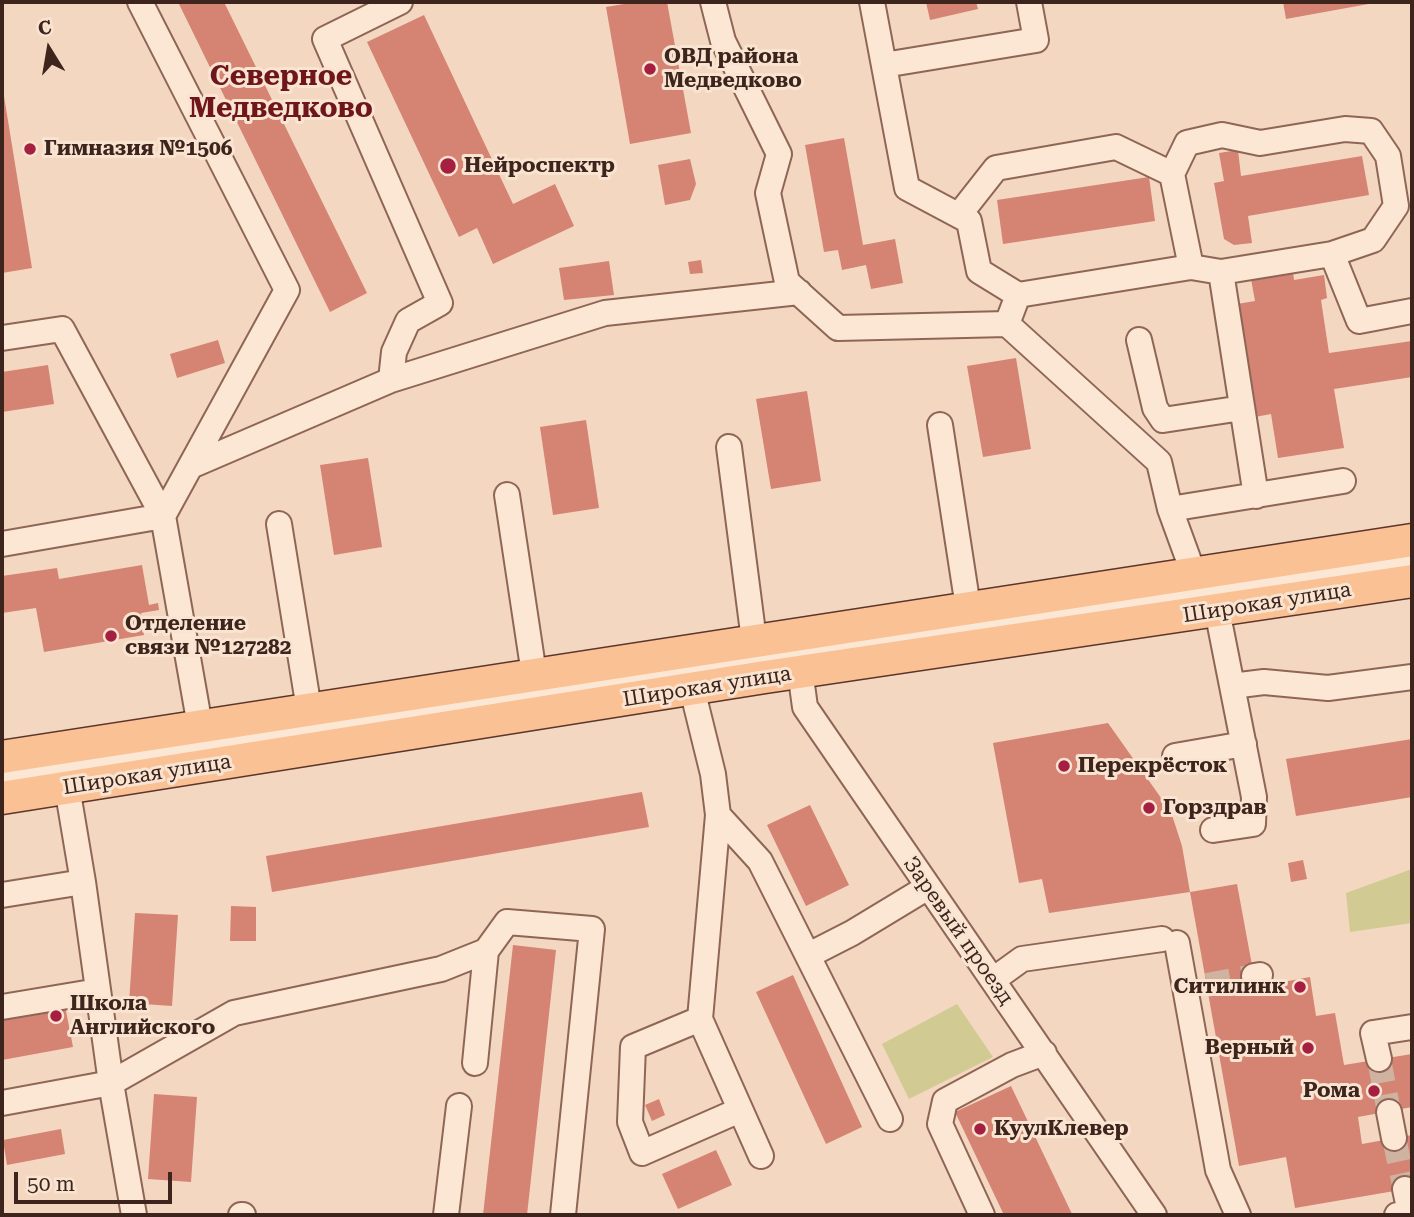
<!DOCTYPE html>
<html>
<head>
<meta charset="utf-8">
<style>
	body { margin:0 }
	#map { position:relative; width:1414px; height:1217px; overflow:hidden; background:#f3d7c1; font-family:"Roboto Serif",serif }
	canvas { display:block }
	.frame { position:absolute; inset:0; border:4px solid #3d241c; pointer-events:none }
	.north { position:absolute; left:14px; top:14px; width:70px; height:70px; -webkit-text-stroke:5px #f9e4d1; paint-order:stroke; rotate:349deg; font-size:19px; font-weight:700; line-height:28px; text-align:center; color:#3d241c }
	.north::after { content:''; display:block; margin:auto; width:24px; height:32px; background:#3d241c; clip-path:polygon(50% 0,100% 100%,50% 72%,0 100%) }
	.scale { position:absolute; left:14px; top:1172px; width:158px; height:32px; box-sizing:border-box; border:4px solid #3d241c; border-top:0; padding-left:9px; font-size:21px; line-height:24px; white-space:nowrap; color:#3d241c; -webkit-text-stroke:5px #f9e4d1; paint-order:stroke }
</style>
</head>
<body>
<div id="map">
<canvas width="1414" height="1217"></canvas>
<div class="frame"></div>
<div class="north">С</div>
<div class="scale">50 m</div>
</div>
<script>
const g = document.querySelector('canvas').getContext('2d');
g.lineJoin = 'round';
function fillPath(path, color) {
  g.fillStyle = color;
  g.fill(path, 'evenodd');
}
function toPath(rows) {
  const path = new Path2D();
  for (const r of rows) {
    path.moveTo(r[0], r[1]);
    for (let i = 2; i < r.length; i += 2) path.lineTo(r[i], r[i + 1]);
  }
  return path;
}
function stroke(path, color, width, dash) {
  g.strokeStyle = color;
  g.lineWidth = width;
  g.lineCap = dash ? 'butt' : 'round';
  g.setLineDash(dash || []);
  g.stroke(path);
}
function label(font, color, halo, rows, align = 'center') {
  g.font = font + ' "Roboto Serif",serif';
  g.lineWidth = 6;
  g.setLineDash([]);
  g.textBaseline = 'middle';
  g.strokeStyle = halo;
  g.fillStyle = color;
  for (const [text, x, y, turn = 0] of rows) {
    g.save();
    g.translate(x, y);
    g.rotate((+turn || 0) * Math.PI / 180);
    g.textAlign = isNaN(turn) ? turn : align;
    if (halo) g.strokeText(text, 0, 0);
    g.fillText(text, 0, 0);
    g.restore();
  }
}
const green = toPath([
	[1412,869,1412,923,1350,932,1346,893],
	[957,1004,993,1057,909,1099,882,1044]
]);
const building = toPath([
	[178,2,224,2,367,293,330,312],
	[636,2,667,2,691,133,630,144,606,7],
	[926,2,976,2,978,9,930,20],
	[1283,2,1374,2,1374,3,1286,19],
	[424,15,513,204,555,184,574,226,493,264,477,228,459,237,367,42],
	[2,84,32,268,2,273],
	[844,138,863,245,895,239,903,283,871,289,866,265,842,270,838,250,824,252,805,145],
	[1238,150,1241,176,1362,156,1369,195,1248,216,1252,243,1234,245,1224,239,1214,183,1224,181,1219,153],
	[690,159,696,184,690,200,665,205,658,165],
	[1149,177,1155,221,1003,244,997,200],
	[701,260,703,273,690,274,688,262],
	[609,261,614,295,564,300,559,268],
	[1293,272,1294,280,1324,275,1327,298,1321,300,1329,353,1412,341,1412,377,1334,389,1344,448,1278,458,1271,414,1255,417,1237,304,1255,301,1251,279],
	[218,340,225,363,177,378,170,354],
	[1016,358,1031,449,983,457,967,366],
	[48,365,54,404,2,412,2,372],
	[807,391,821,481,771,489,756,399],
	[586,420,599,508,553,515,540,427],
	[368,458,382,547,334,555,320,465],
	[142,565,149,605,158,603,159,610,141,613,144,635,44,652,36,608,2,613,2,576,57,568,59,579],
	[1108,723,1171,812,1182,846,1190,892,1049,913,1042,879,1019,883,993,743],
	[1412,739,1412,797,1296,816,1286,759],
	[642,792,649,827,272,892,266,856],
	[810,805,849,885,806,906,767,825],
	[1303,860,1307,879,1291,882,1288,863],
	[1237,884,1256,987,1310,977,1316,1016,1335,1013,1344,1065,1412,1054,1412,1107,1358,1117,1362,1144,1412,1135,1412,1188,1295,1208,1286,1157,1239,1166,1190,892],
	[231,906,256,907,256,941,230,941],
	[135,913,178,915,172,1006,129,1003],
	[513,945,556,950,527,1215,483,1215],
	[793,975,862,1127,826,1144,756,992],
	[65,1006,73,1047,2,1060,2,1017],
	[1011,1086,1072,1214,1070,1215,1004,1215,955,1112],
	[154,1094,197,1097,191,1182,148,1179],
	[659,1099,665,1115,652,1121,645,1105],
	[61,1129,65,1154,7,1165,3,1140],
	[716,1150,732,1185,678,1209,662,1174]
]);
const minorTunnel = toPath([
	[1207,985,1254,976],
	[1379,1059,1389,1112],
	[1394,1138,1405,1189]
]);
const minor = toPath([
	[713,2,723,41,779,154,768,193,787,282,838,328,1007,324,1159,462,1170,509,1193,572],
	[872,2,907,188,969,221,979,271,1018,295,1007,324],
	[884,65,1036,40,1029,2],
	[1345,129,1371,131,1388,156,1396,206,1373,240,1332,254,1221,272,1191,267,1172,174,1187,143,1222,135,1260,143,1345,129],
	[959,215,996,168,1116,147,1172,174],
	[1332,254,1359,321,1412,311],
	[1221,272,1256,496],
	[1018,295,1191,267],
	[2,338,62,329,163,516,200,726,186,735],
	[1139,340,1155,408,1163,420,1242,408],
	[391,380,605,313,799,292],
	[940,425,968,607],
	[729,447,754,640],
	[191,466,391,380,394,352,408,321,440,303,325,39,400,2],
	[507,495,534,674],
	[1170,509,1343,481],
	[279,524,309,709],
	[2,544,163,516,287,290,140,2],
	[798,656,805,707,1154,1215],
	[1232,686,1264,682,1328,688,1412,677],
	[692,689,713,774,718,815,700,1019,761,1156],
	[1175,756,1244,744],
	[2,778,1412,561],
	[67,787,83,882,111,1083,134,1215],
	[718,815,760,861,890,1119],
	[1213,830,1253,824,1254,797,1217,610],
	[2,895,83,882],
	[1177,943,1218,1170,1238,1215],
	[809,955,852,933,928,887],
	[1254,976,1260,975],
	[993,980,1022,959,1162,939],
	[2,1007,98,991],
	[700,1019,633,1047,630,1122,642,1153,740,1110],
	[1379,1059,1373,1033,1412,1027],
	[475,1063,486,951],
	[2,1103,111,1083,234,1013,441,969,486,951,507,922,592,929,563,1215],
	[1389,1112,1394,1138],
	[241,1215,243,1215],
	[446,1215,459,1106],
	[982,1215,940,1124,945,1101,1012,1065,1044,1053],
	[1397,1215,1410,1213,1405,1189]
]);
const major = toPath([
	[2,757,1412,540],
	[2,798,765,677,1412,581]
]);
const markers = [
	[650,69,7,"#a51f41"],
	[30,149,7,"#a51f41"],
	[448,166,9,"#a51f41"],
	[111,636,7,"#a51f41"],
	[1064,766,7,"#a51f41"],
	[1149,808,7,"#a51f41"],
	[1300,987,7,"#a51f41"],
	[56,1016,7,"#a51f41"],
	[1308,1048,7,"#a51f41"],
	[1374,1091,7,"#a51f41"],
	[980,1129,7,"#a51f41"]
];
const poiNames = [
	["ОВД района",664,57],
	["Медведково",664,81],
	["Гимназия №1506",44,149],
	["Нейроcпектр",464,166],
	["Отделение",125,624],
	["связи №127282",125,648],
	["Перекрёсток",1078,766],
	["Горздрав",1163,808],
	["Ситилинк",1286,987,"right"],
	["Школа",70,1004],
	["Английского",70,1028],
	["Верный",1294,1048,"right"],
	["Рома",1360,1091,"right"],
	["КуулКлевер",994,1129]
];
const streetNames = [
	["Широкая улица",1267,603,-9],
	["Широкая улица",707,687,-9],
	["Широкая улица",147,775,-9],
	["Заревый проезд",958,931,55]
];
const districtNames = [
	["Северное",281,77],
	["Медведково",281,109]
];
fillPath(green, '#d2ca93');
fillPath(building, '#d58372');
stroke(minorTunnel, '#cfb3a0', 24, [24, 12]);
stroke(minor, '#8f6656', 28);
stroke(major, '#5c352b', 35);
stroke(minor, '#fce7d5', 24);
stroke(major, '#fac195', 32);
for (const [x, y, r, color] of markers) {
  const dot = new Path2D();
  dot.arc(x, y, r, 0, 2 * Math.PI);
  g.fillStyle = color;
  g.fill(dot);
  stroke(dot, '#f9e4d1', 2.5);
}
label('bold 21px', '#3d241c', '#f9e4d1', poiNames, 'left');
label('21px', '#3d241c', '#f9e4d1', streetNames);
label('bold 28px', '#6e161a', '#f9e4d1', districtNames);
</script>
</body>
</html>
